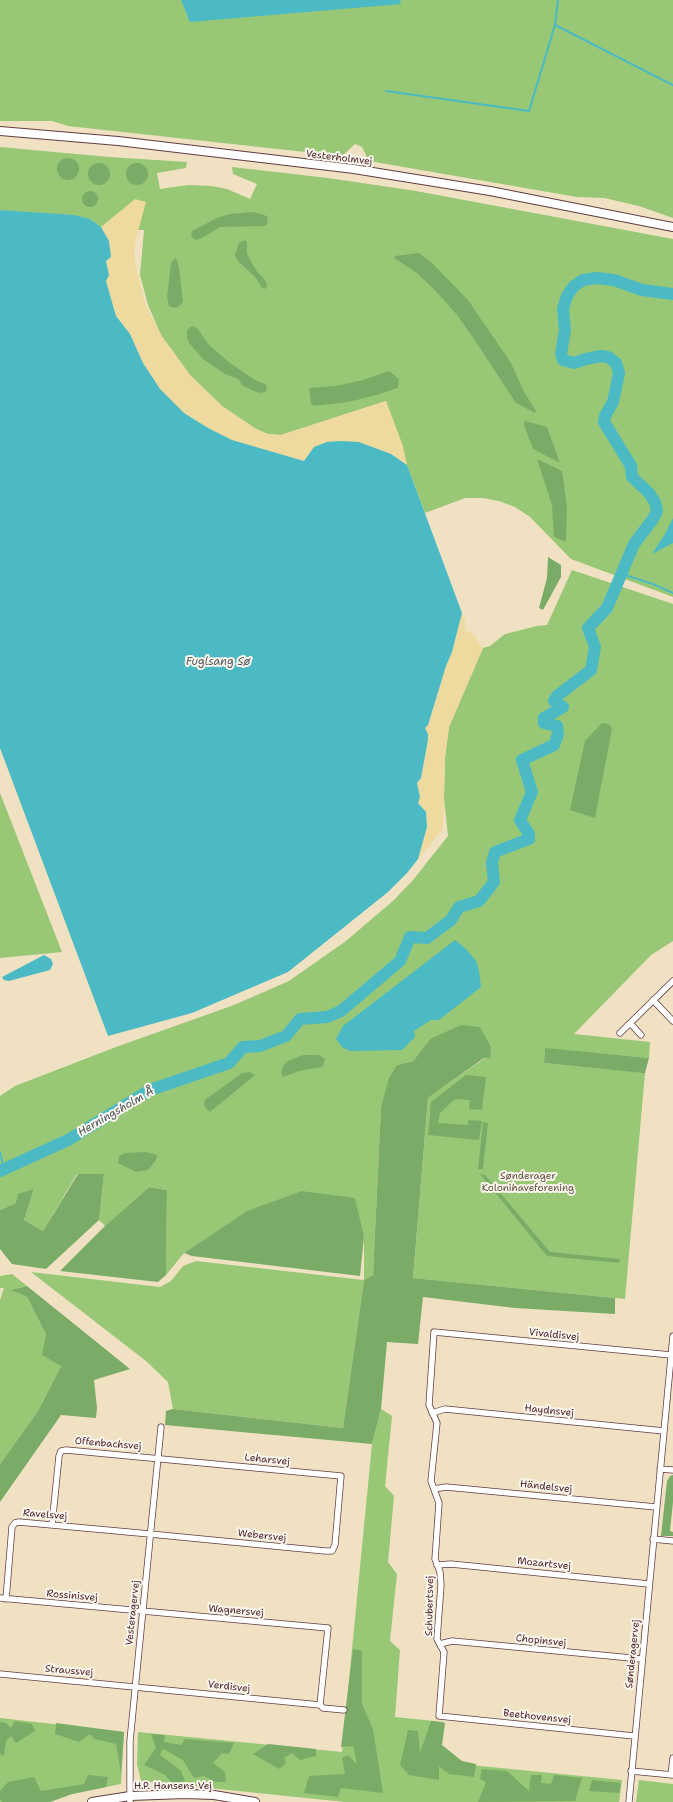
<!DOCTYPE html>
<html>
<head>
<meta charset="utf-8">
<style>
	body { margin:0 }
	canvas { display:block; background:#efe1c2 }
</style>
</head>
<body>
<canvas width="673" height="1802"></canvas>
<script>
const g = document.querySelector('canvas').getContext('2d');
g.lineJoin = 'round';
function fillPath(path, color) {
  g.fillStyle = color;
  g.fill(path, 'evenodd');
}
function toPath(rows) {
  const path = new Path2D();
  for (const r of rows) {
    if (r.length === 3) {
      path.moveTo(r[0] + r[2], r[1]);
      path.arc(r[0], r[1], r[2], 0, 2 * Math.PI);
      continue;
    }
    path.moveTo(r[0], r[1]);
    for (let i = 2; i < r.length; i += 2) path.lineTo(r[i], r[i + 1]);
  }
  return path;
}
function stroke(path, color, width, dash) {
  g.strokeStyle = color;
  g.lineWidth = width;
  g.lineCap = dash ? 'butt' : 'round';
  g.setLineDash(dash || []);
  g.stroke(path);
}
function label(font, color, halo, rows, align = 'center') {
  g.font = font + ' "Shantell Sans",sans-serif';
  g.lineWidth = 4;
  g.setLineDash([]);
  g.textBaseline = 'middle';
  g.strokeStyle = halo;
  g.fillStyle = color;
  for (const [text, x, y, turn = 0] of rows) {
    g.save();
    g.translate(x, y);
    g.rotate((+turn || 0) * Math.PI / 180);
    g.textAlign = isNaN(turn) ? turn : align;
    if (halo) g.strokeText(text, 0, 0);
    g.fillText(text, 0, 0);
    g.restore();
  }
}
const green = toPath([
	[0,0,673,0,673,218,639,206,604,198,577,197,369,161,362,147,355,144,342,156,68,126,52,121,0,121],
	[0,147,109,157,187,162,186,168,157,173,160,189,188,185,211,186,227,189,250,199,257,184,233,174,232,167,328,178,416,191,673,239,673,597,571,559,530,517,515,507,499,501,483,498,465,498,425,513,407,465,386,401,281,435,268,434,256,429,222,406,190,375,161,335,148,305,140,275,144,230,138,230,145,202,135,200,101,227,90,219,0,210],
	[572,570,673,604,673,941,651,955,574,1034,650,1042,649,1058,545,1049,544,1063,645,1073,625,1299,413,1278,428,1098,485,1058,489,1058,430,1039,413,1061,397,1065,381,1107,373,1275,364,1280,343,1428,173,1409,168,1382,146,1361,31,1272,160,1287,171,1281,183,1266,196,1261,364,1280,364,1237,301,1191,248,1211,184,1253,166,1275,167,1190,149,1187,105,1226,99,1220,104,1174,77,1174,43,1231,24,1220,34,1189,16,1203,0,1210,0,1096,15,1086,116,1047,234,1005,289,981,346,941,394,900,413,880,448,836,444,798,445,757,449,727,483,648,490,646,505,634,537,626,547,625],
	[0,793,62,952,0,958],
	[12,1274,27,1286,12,1290,27,1297,61,1366,38,1411,0,1464,0,1300,4,1288,0,1288,0,1276],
	[381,1409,392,1416,385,1486,394,1496,388,1562,397,1574,390,1641,400,1650,395,1717,444,1722,440,1762,622,1780,619,1802,345,1802,141,1781,137,1764,138,1732,342,1752,372,1444],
	[0,1718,124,1732,121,1784,72,1794,50,1802,0,1802],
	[639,1780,673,1784,673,1802,636,1802]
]);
const forest = toPath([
	[68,169,11],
	[99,174,11],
	[137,174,11],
	[90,199,8],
	[252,212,262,214,268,217,267,224,265,226,220,227,202,238,196,240,191,236,192,231,217,218,230,214],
	[245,240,247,242,247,253,250,260,256,270,265,280,267,286,265,289,262,288,256,278,237,260,235,255,239,243],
	[419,253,432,263,468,300,511,363,523,390,536,411,535,413,516,403,474,339,457,315,434,289,417,273,394,258,395,256],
	[175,258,177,260,179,268,183,302,178,307,174,308,169,306,167,297,171,263],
	[192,326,197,328,208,344,230,363,255,380,265,384,267,386,266,391,262,393,256,392,243,386,238,379,225,374,203,359,189,343,187,338,187,330],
	[389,371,399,379,398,388,373,396,348,402,314,406,311,403,309,388,336,386,363,380],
	[525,421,547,427,560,463,533,449,524,425],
	[537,459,562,471,567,506,566,540,565,542,554,537,552,505],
	[548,557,561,565,561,577,543,610,539,608,547,578],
	[602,723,609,724,612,729,595,818,570,810,585,741],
	[461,1025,480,1027,491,1047,490,1058,484,1058,428,1098,413,1278,615,1298,615,1314,515,1308,423,1297,418,1344,387,1342,381,1409,372,1444,165,1425,166,1411,173,1409,343,1428,364,1280,373,1275,381,1107,389,1078,397,1065,413,1061,430,1039],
	[545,1048,649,1058,645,1073,642,1073,544,1063],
	[303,1055,319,1055,325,1059,323,1067,299,1071,283,1077,281,1072,283,1066,288,1061],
	[249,1072,255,1075,210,1112,204,1106,205,1100,242,1073],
	[466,1075,486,1077,482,1110,469,1109,470,1100,455,1099,440,1113,438,1123,468,1125,468,1120,482,1121,479,1140,428,1135,431,1102],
	[483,1122,488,1123,483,1169,478,1169],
	[146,1152,157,1155,156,1160,148,1170,136,1172,118,1163,119,1156,125,1153],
	[78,1174,104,1174,99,1220,46,1269,12,1264,0,1249,0,1210,16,1203,18,1194,34,1189,24,1220,43,1231],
	[480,1174,485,1175,550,1252,620,1259,619,1263,547,1256],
	[149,1187,167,1190,166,1275,158,1282,60,1271,105,1226],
	[301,1191,355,1198,364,1237,360,1276,192,1256,184,1253,247,1211],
	[27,1286,130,1369,94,1380,97,1408,96,1418,61,1415,0,1502,0,1464,38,1411,61,1366,42,1355,46,1335,27,1297,11,1290],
	[673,1475,673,1502,670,1531,673,1532,673,1536,661,1536,667,1481,670,1476],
	[353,1649,362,1651,362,1704,373,1729,383,1793,341,1788,338,1797,304,1793,309,1776,345,1774,342,1758,348,1755,357,1764,353,1746,341,1747],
	[15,1721,32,1724,35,1731,16,1743,11,1736,6,1741,4,1756,0,1754,0,1722,6,1723,11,1728],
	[431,1721,445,1723,442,1745,462,1761,476,1764,474,1777,449,1774,439,1766,439,1780,409,1775,400,1765,408,1730,418,1731,420,1753],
	[56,1723,124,1732,121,1773,116,1744,94,1739,90,1734,79,1742,55,1734],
	[151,1734,165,1735,164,1742,181,1745,185,1739,234,1743,229,1754,222,1753,213,1763,225,1772,226,1782,215,1782,204,1776,194,1778,183,1760,163,1749,160,1755,181,1771,185,1781,172,1783,165,1775,144,1765,156,1748],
	[268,1744,316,1749,316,1756,300,1760,292,1753,284,1758,286,1763,279,1769,253,1754],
	[482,1769,507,1771,529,1791,531,1775,542,1775,541,1783,551,1784,554,1775,582,1778,575,1801,478,1802,486,1782,480,1779],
	[88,1775,108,1777,106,1787,72,1794,50,1802,2,1802,0,1799,0,1791,8,1782,34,1777,41,1791,84,1784],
	[592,1780,621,1783,619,1793,589,1791]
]);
const sand = toPath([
	[135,199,146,202,136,239,134,253,136,267,145,304,161,335,190,375,222,406,256,429,268,434,281,435,386,401,403,446,407,465,391,454,359,442,304,461,232,440,208,428,184,413,160,389,143,363,130,334,116,316,106,281,109,275,106,261,111,257,109,241,101,227],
	[462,613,465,620,465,630,474,635,483,648,449,727,445,757,443,829,418,859,427,827,426,812,418,803,420,797,417,783,421,778,428,740,428,734,425,728,428,725,446,666,452,652]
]);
const water = toPath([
	[181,0,400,0,401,4,190,22],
	[0,210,74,215,90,219,101,227,109,241,111,257,106,261,109,275,106,281,116,316,130,334,143,363,160,389,184,413,208,428,232,440,304,461,314,447,327,442,341,441,359,442,391,454,407,465,462,613,452,652,446,666,428,725,425,728,428,734,428,740,421,778,417,783,420,797,418,803,426,812,427,827,418,859,407,873,388,892,288,972,192,1013,108,1036,0,748],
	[673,518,673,543,652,554,665,534],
	[455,940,465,948,476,961,479,971,481,987,439,1020,431,1020,414,1031,415,1037,402,1050,350,1051,342,1047,336,1039,343,1026],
	[44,955,51,959,53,964,50,970,9,981,4,980,2,977]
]);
const stream = toPath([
	[555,25,673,85],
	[386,91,529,111,555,25,558,0],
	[622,574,653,584,673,593],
	[0,1152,4,1169]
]);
const river = toPath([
	[0,1171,68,1140,150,1090,229,1063,243,1047,260,1046,286,1036,300,1019,327,1017,341,1011,400,961,410,937,427,938,451,920,459,907,479,901,494,882,492,863,495,852,529,839,529,834,520,820,532,792,522,760,554,745,558,734,557,726,544,723,544,718,563,707,554,701,557,696,591,670,595,647,588,628,607,608,634,544,653,519,657,511,655,502,649,493,632,477,631,466,604,422,605,416,613,402,616,388,619,373,616,363,608,357,601,356,586,359,574,363,563,360,561,354,565,330,563,309,567,296,574,286,583,280,597,278,614,280,642,290,673,294]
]);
const street = toPath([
	[653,1000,673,1021],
	[630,1023,641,1035],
	[620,1033,673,981],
	[432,1413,445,1409,664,1431],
	[660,1469,673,1470],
	[434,1489,446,1487,656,1507],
	[653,1539,673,1541],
	[437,1565,451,1564,649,1584],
	[0,1598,328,1628,320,1705,0,1674],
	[6,1599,12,1527,15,1523,19,1522,52,1525,150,1534,325,1551,332,1551,335,1545,341,1476,66,1450,61,1451,59,1456,52,1525],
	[440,1644,452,1641,642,1659],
	[320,1705,323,1708,344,1710],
	[634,1736,439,1716,444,1652,437,1639,441,1585,440,1572,435,1559,439,1503,431,1481,437,1423,429,1405,434,1332,671,1355],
	[631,1771,673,1775],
	[671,1775,673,1758],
	[130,1802,130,1741,161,1427],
	[629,1802,673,1336]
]);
const secondary = toPath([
	[0,131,118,141,354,169,490,191,673,227],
	[92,1802,130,1796,185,1794,214,1795,255,1802]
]);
const streetNames = [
	["Vesterholmvej",339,158,7],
	["Vivaldisvej",554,1335,6],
	["Haydnsvej",549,1411,6],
	["Offenbachsvej",108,1444,5],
	["Leharsvej",267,1460,6],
	["Händelsvej",546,1487,6],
	["Ravelsvej",45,1515,5],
	["Webersvej",262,1536,6],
	["Mozartsvej",544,1564,6],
	["Rossinisvej",72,1596,5],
	["Schubertsvej",430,1606,-89],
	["Wagnersvej",236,1611,5],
	["Vesteragervej",133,1613,-84],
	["Chopinsvej",541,1641,6],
	["Sønderagervej",633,1654,-84],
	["Straussvej",69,1671,5],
	["Verdisvej",229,1687,6],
	["Beethovensvej",537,1717,6],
	["H.P. Hansens Vej",173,1786]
];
const parkNames = [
	["Sønderager",528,1176],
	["Kolonihaveforening",528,1188]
];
const waterNames = [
	["Fuglsang Sø",218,662],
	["Herningsholm Å",116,1112,-30]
];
fillPath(green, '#98c776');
fillPath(forest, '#7aac67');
fillPath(sand, '#eeda9e');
fillPath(water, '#4cbac4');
stroke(stream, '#4cbac4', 2);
stroke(river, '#4cbac4', 12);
stroke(street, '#633c42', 7);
stroke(secondary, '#633c42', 10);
stroke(street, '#fff', 5.5);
stroke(secondary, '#fff', 8);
label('10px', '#4a1f2b', '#fbf7ec', streetNames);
label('10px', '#615142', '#fbf7ec', parkNames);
label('italic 11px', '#4b5561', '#fbf7ec', waterNames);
</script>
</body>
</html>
